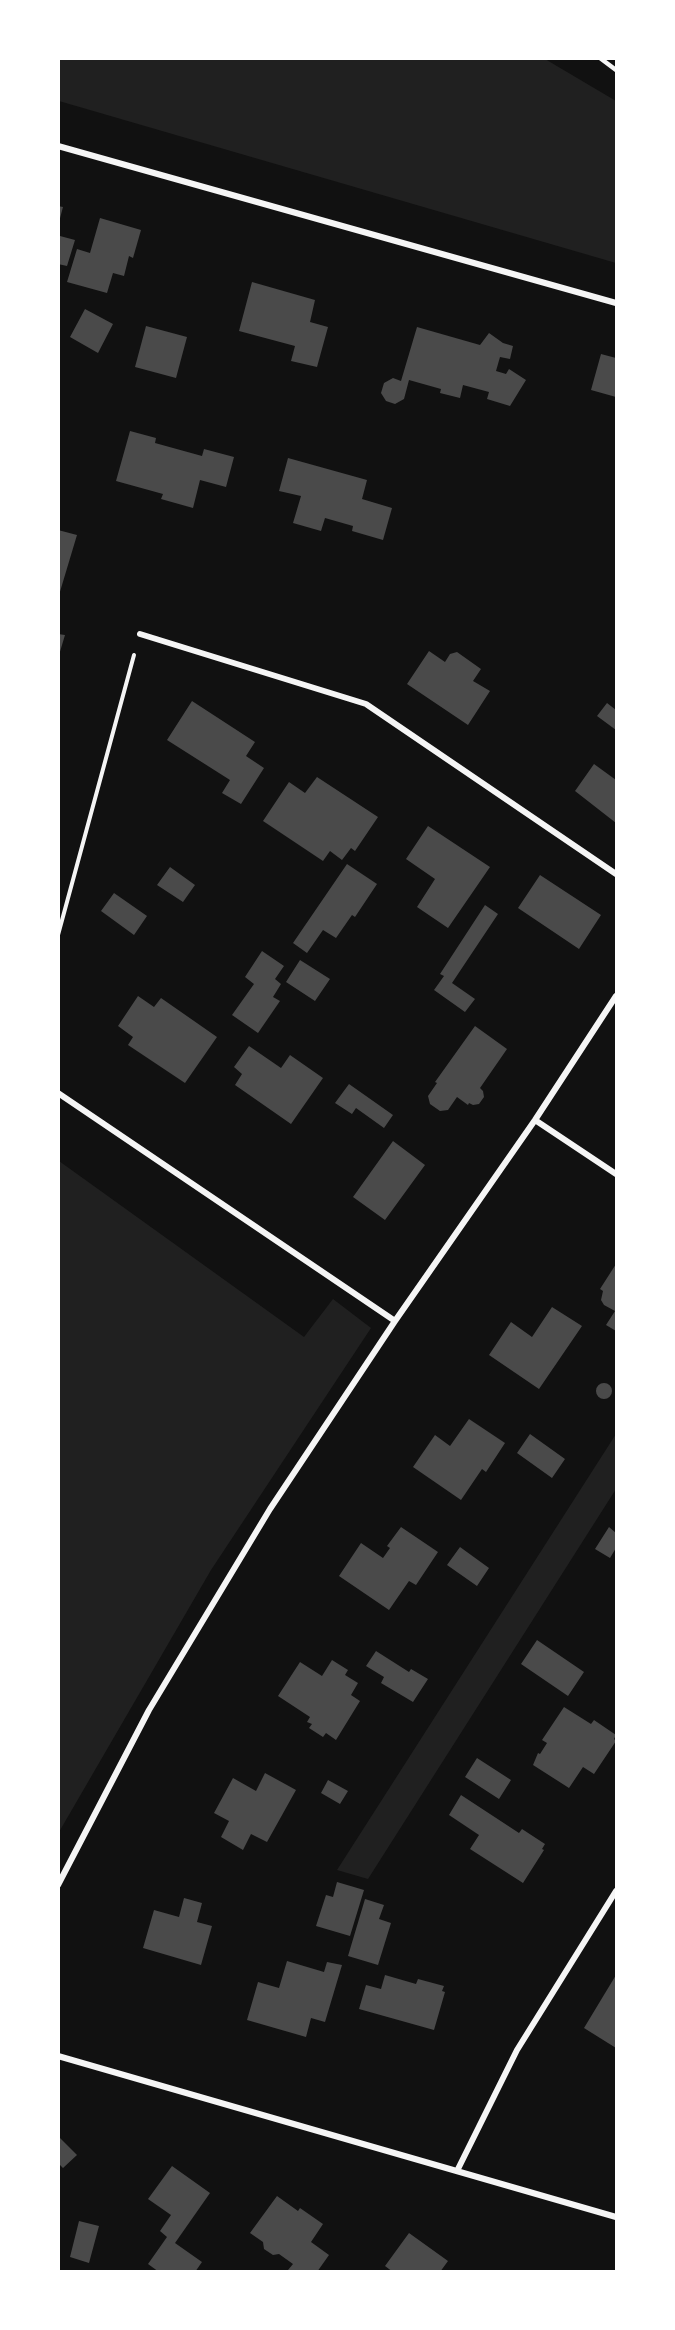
<!DOCTYPE html>
<html>
<head>
<meta charset="utf-8">
<style>
	body { margin:0 }
	#map { position:relative; width:675px; height:2330px; overflow:hidden; background:#111; font-family:Cabin,sans-serif }
	canvas { display:block }
	.frame { position:absolute; inset:0; border:60px solid #fff; pointer-events:none }
</style>
</head>
<body>
<div id="map">
<canvas width="675" height="2330"></canvas>
<div class="frame"></div>
</div>
<script>
const g = document.querySelector('canvas').getContext('2d');
g.lineJoin = 'round';
function fillPath(path, color) {
  g.fillStyle = color;
  g.fill(path, 'evenodd');
}
function toPath(rows) {
  const path = new Path2D();
  for (const r of rows) {
    if (r.length === 3) {
      path.moveTo(r[0] + r[2], r[1]);
      path.arc(r[0], r[1], r[2], 0, 2 * Math.PI);
      continue;
    }
    path.moveTo(r[0], r[1]);
    for (let i = 2; i < r.length; i += 2) path.lineTo(r[i], r[i + 1]);
  }
  return path;
}
function stroke(path, color, width, dash) {
  g.strokeStyle = color;
  g.lineWidth = width;
  g.lineCap = dash ? 'butt' : 'round';
  g.setLineDash(dash || []);
  g.stroke(path);
}
const green = toPath([
	[58,59,545,59,616,101,616,263,59,101],
	[59,1161,304,1337,333,1299,371,1328,211,1570,59,1832],
	[616,1434,616,1489,368,1879,337,1870]
]);
const building = toPath([
	[58,206,63,207,59,222,58,222],
	[100,218,141,230,133,258,129,256,124,276,113,273,107,293,67,282,77,249,90,253],
	[60,236,75,240,67,266,58,264],
	[252,282,315,300,310,322,328,327,317,367,291,361,295,346,239,331],
	[85,309,113,324,98,353,70,337],
	[146,326,187,337,176,378,135,367],
	[417,327,480,345,489,333,503,343,513,346,510,359,500,357,496,371,506,374,509,369,526,380,510,406,487,399,489,392,463,385,460,398,440,393,441,389,409,380,404,399,395,404,386,401,381,393,384,383,393,378,401,381],
	[601,354,616,358,616,397,591,390],
	[130,431,156,438,155,443,202,456,204,449,234,457,226,487,200,480,193,508,161,499,163,494,116,481],
	[288,458,367,480,362,499,392,508,383,540,352,531,353,526,325,518,321,531,293,523,301,496,279,491],
	[58,530,77,535,59,595,58,595],
	[58,634,65,635,59,655,58,655],
	[429,651,445,662,450,654,457,652,481,669,473,681,490,691,468,725,407,684],
	[192,701,255,742,246,756,264,768,241,804,222,793,230,780,167,740],
	[607,703,616,710,616,730,597,716],
	[594,764,616,780,616,823,575,791],
	[317,777,378,817,355,851,351,848,342,860,330,851,323,861,263,821,289,782,305,793],
	[428,826,490,867,448,928,417,907,435,879,406,859],
	[347,864,377,884,355,917,352,915,336,938,323,930,307,953,293,943],
	[170,867,195,885,183,902,157,885],
	[540,875,601,915,579,949,518,908],
	[114,893,147,916,134,935,101,911],
	[485,905,498,914,452,983,475,999,465,1012,434,990,444,976,440,974],
	[262,951,284,966,275,979,281,984,273,997,280,1001,258,1033,232,1015,254,984,245,977],
	[300,960,330,979,315,1001,286,982],
	[138,996,154,1007,161,998,217,1037,185,1083,128,1045,133,1037,118,1026],
	[475,1026,507,1049,480,1088,483,1091,484,1097,479,1104,473,1105,469,1103,468,1105,457,1097,448,1110,440,1111,430,1104,428,1096,437,1083,435,1082],
	[249,1046,281,1068,290,1055,323,1078,291,1124,235,1085,242,1074,234,1067],
	[349,1084,393,1115,384,1128,356,1108,352,1114,335,1103],
	[393,1141,425,1165,385,1220,353,1197],
	[616,1264,616,1331,606,1325,615,1311,604,1305,601,1300,603,1291,600,1289],
	[552,1307,582,1326,539,1389,489,1355,511,1322,532,1337],
	[604,1391,8],
	[469,1419,505,1443,486,1472,482,1469,461,1500,413,1467,435,1435,450,1446],
	[530,1434,565,1459,552,1478,517,1453],
	[401,1527,438,1552,416,1585,409,1581,389,1610,339,1576,361,1543,383,1558,390,1548,387,1546],
	[609,1527,616,1533,616,1548,610,1558,595,1549],
	[460,1547,489,1568,477,1586,447,1565],
	[537,1640,584,1672,568,1696,521,1664],
	[376,1651,409,1672,411,1669,428,1679,413,1702,381,1683,384,1677,366,1666],
	[332,1660,348,1670,345,1675,358,1683,351,1695,360,1701,336,1740,326,1733,323,1737,309,1728,312,1724,307,1722,310,1717,278,1696,300,1662,322,1676],
	[564,1707,591,1724,594,1720,616,1735,614,1739,616,1741,594,1774,583,1767,569,1788,533,1765,538,1753,540,1754,547,1743,542,1740],
	[477,1758,511,1780,499,1799,465,1777],
	[265,1773,296,1790,267,1842,251,1834,243,1850,221,1837,229,1821,214,1813,233,1778,256,1791],
	[328,1780,348,1791,340,1804,321,1793],
	[461,1795,519,1833,522,1829,545,1844,542,1849,544,1850,523,1883,470,1849,479,1835,449,1815],
	[337,1882,364,1890,350,1936,316,1926,326,1895,333,1897],
	[184,1898,202,1903,197,1922,212,1926,201,1965,143,1948,154,1910,179,1917],
	[365,1899,384,1905,379,1919,391,1923,378,1965,348,1956],
	[287,1961,324,1972,327,1962,342,1965,325,2022,311,2018,306,2037,247,2020,258,1982,279,1988],
	[385,1975,416,1984,418,1979,444,1986,442,1991,445,1992,434,2030,359,2009,366,1985,381,1989],
	[616,1975,616,2048,584,2028],
	[58,2136,77,2155,63,2168,60,2165,58,2166],
	[172,2166,210,2193,175,2243,202,2262,195,2272,159,2272,148,2264,167,2237,160,2231,171,2215,148,2199],
	[277,2196,298,2211,300,2208,323,2224,311,2242,329,2255,317,2272,290,2272,288,2270,293,2264,279,2254,273,2255,264,2249,263,2242,250,2233],
	[79,2221,99,2226,89,2263,70,2257],
	[409,2233,448,2261,440,2272,393,2272,385,2266]
]);
const path = toPath([
	[58,935,134,655]
]);
const service = toPath([
	[600,58,616,70]
]);
const minor = toPath([
	[58,146,616,303],
	[140,634,366,704,616,874],
	[58,1093,395,1321],
	[535,1120,616,1174],
	[58,1885,149,1710,270,1509,395,1321,535,1120,616,996],
	[58,2056,616,2217],
	[457,2171,517,2050,616,1891]
]);
fillPath(green, '#202020');
fillPath(building, '#4a4a4a');
stroke(path, '#f5f5f5', 4);
stroke(service, '#f5f5f5', 4.5);
stroke(minor, '#f5f5f5', 6);
</script>
</body>
</html>
